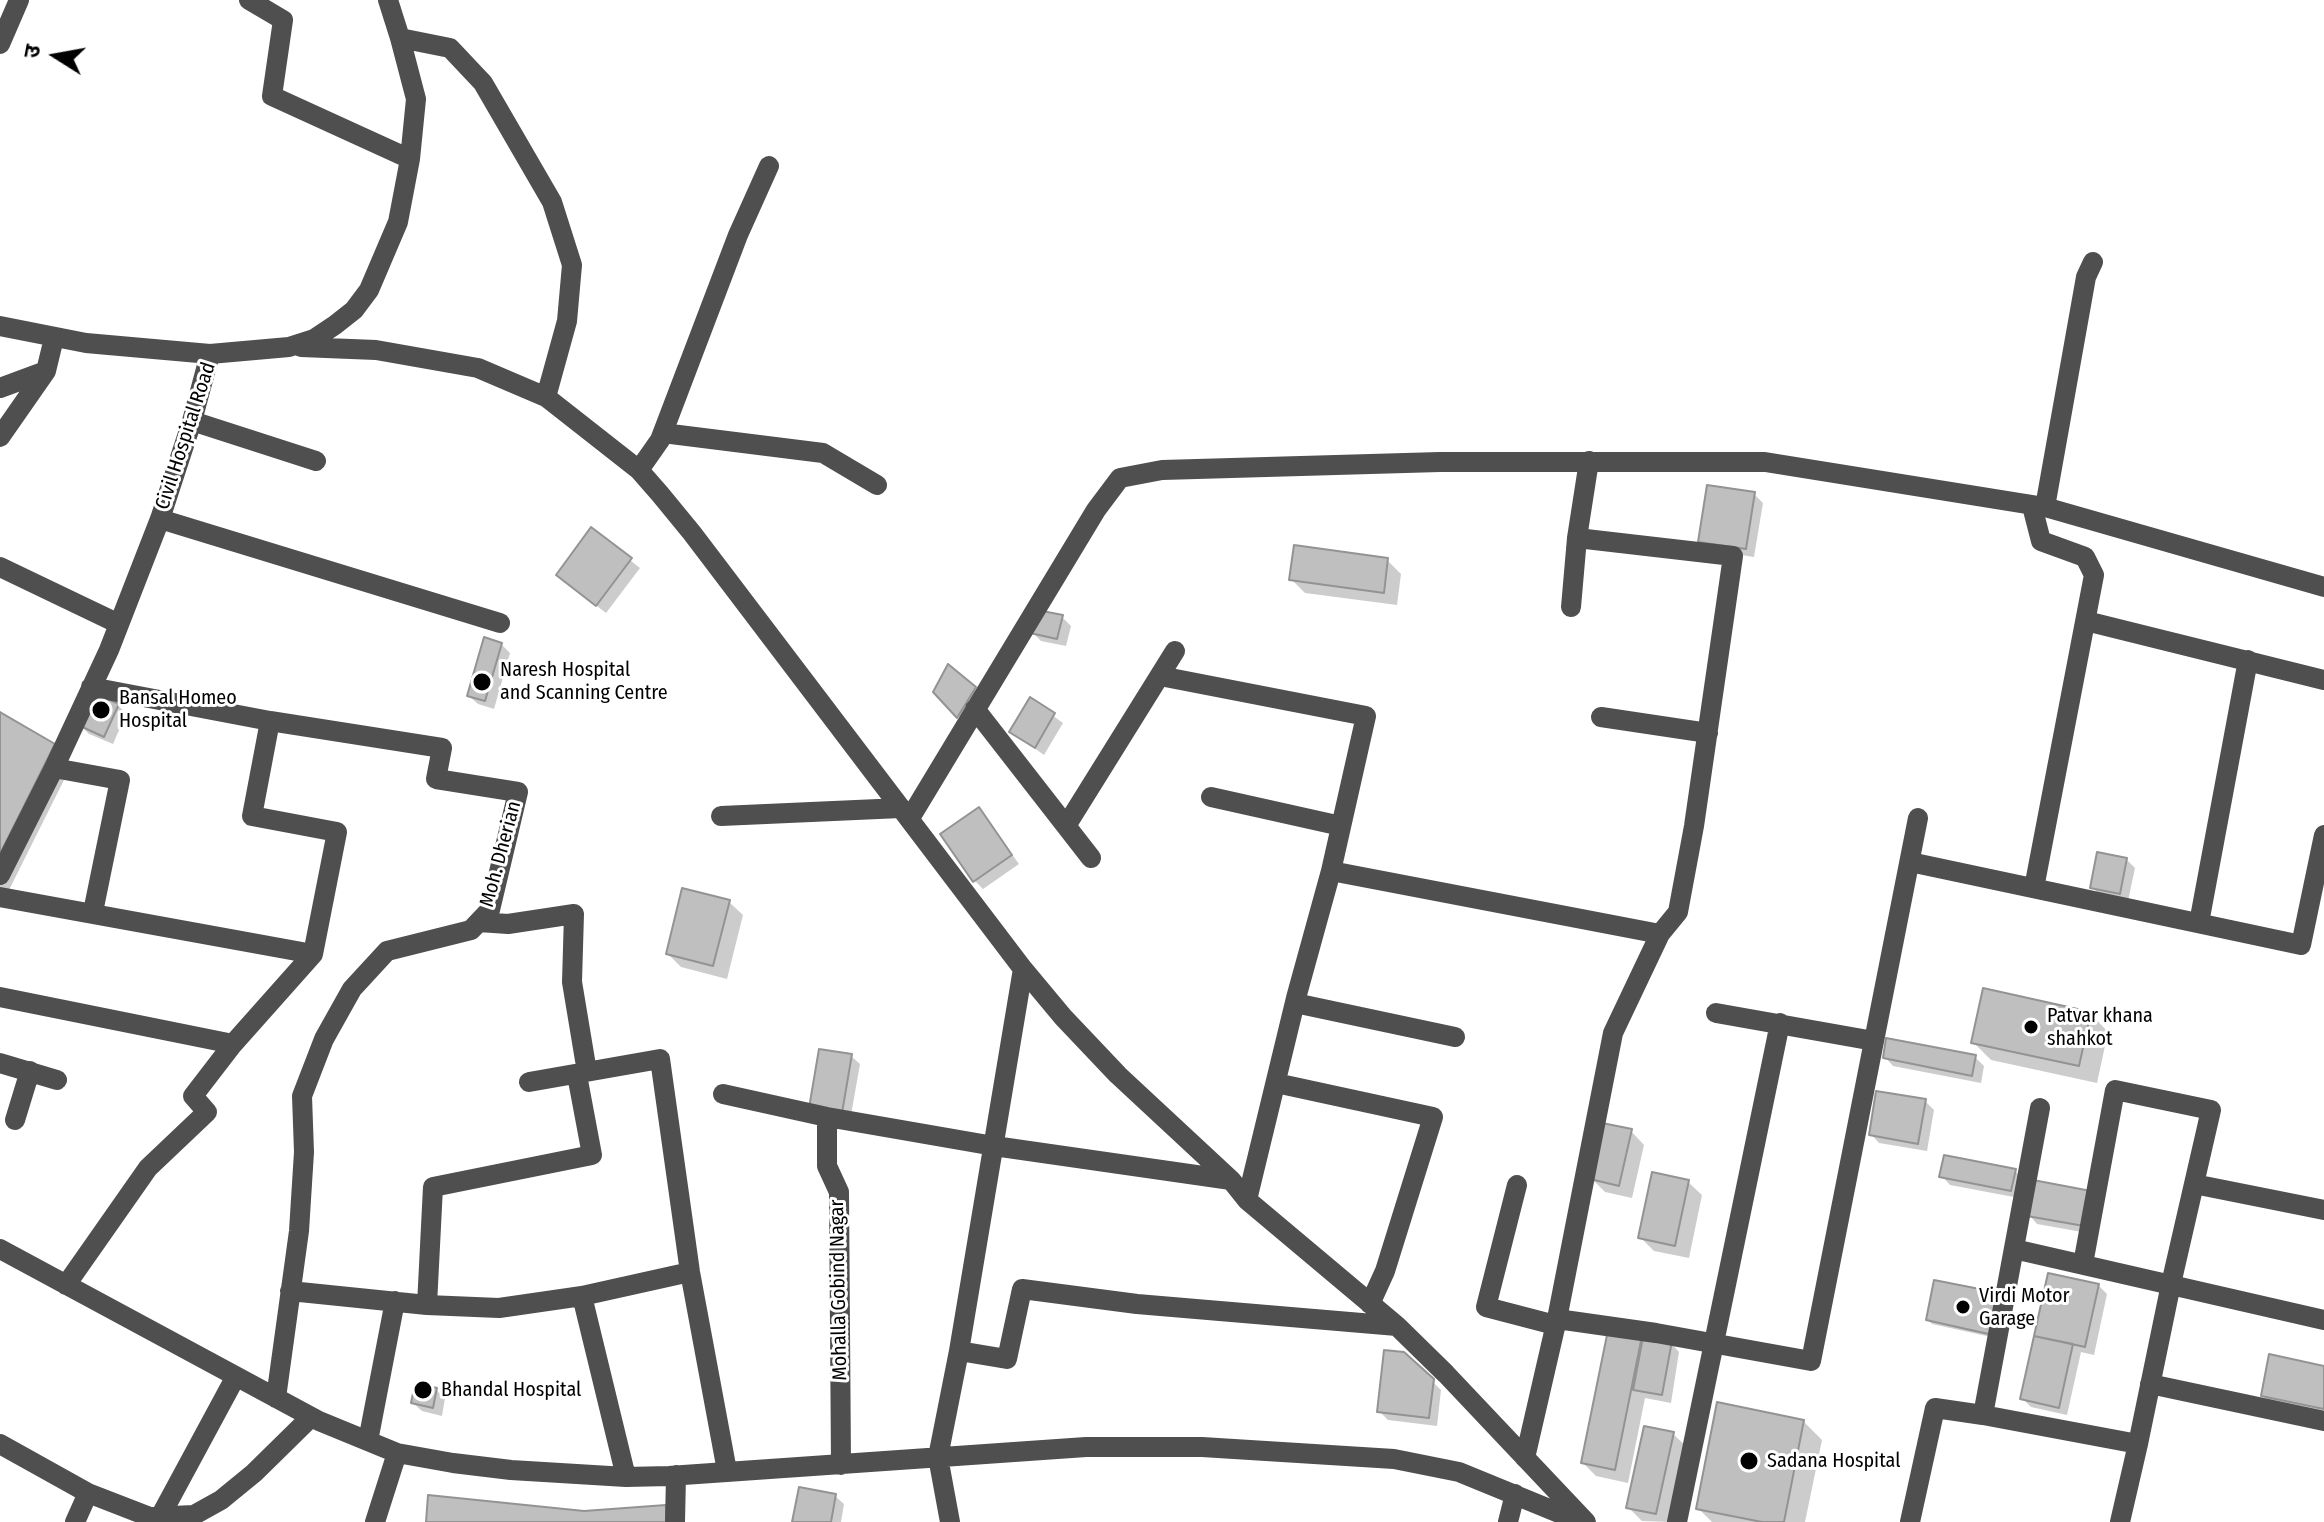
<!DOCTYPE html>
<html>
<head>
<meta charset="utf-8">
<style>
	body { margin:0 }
	#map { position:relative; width:2324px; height:1522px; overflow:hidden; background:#fff; font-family:"Fira Sans Condensed","Noto Sans Devanagari",sans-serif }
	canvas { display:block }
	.north { position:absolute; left:16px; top:16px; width:80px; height:80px; -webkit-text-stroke:6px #fff; paint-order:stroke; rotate:281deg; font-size:22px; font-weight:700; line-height:32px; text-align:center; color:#000 }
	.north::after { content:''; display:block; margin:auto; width:28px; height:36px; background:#000; clip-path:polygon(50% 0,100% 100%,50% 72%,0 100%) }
</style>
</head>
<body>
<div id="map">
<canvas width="2324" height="1522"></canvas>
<div class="north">उ</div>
</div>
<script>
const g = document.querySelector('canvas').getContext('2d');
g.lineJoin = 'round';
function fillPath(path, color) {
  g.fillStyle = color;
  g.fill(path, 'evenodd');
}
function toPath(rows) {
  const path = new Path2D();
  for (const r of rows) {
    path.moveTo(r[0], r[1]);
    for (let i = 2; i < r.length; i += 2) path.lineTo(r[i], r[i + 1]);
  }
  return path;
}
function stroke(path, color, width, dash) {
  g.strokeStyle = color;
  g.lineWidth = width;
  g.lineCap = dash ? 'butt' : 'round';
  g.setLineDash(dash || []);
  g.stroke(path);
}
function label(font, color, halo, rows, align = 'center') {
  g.font = font + ' "Fira Sans Condensed",sans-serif';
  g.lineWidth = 6;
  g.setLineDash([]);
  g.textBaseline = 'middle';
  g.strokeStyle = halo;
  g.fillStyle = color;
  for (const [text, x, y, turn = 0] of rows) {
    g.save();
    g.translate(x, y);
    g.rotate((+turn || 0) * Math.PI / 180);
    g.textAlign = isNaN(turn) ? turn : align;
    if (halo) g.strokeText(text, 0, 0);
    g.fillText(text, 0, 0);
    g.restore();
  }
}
const shadow = toPath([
	[1754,494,1763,503,1754,557,1709,550],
	[592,530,640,568,606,613,567,583],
	[1387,560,1401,574,1397,605,1305,593,1291,579],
	[1062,617,1071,626,1066,646,1041,641,1033,633],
	[501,644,510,653,494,709,478,704,469,696],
	[974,689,983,697,967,724,935,692],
	[1031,700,1063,723,1044,755,1012,732],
	[118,705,126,714,113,744,89,734,80,725],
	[0,714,54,745,72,764,0,908],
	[979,809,1019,864,983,889,975,881],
	[2126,859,2135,868,2128,901,2101,896,2092,887],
	[729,902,743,915,727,979,681,967,668,954],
	[2090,1013,2108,1032,2097,1083,1991,1060,1973,1042],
	[851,1056,860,1064,850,1121,812,1108],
	[1885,1057,1975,1057,1984,1066,1981,1083,1893,1066],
	[1925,1101,1934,1110,1927,1151,1879,1143,1871,1134],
	[1631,1131,1644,1145,1632,1198,1605,1192,1592,1179],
	[2015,1171,2024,1180,2019,1198,1950,1185,1942,1176],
	[1688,1182,1702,1195,1689,1258,1654,1251,1640,1237],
	[2034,1183,2093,1234,2037,1224,2029,1215],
	[2098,1285,2107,1294,2094,1355,2081,1352,2067,1415,2031,1407,2023,1399],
	[1999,1295,1996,1338,1932,1324,1928,1320],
	[1610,1332,1671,1343,1679,1352,1671,1403,1645,1398,1628,1483,1596,1476,1583,1463],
	[2324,1368,2324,1415,2271,1404,2263,1395],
	[1432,1381,1441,1390,1437,1426,1388,1420,1379,1411],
	[436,1390,445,1398,442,1416,422,1411,413,1403],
	[1803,1421,1822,1440,1805,1522,1712,1522,1698,1508],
	[1673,1434,1687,1447,1670,1522,1642,1521,1628,1507],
	[835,1496,844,1504,841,1522,794,1522]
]);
const building = toPath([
	[1707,485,1755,492,1746,549,1698,542,1707,485],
	[591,527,632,558,596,606,556,575,591,527],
	[1294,545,1388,558,1384,593,1289,580,1294,545],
	[1042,611,1063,615,1057,639,1030,633,1042,611],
	[484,637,502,643,485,701,467,696,484,637],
	[948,664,976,687,957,718,933,692,948,664],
	[92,692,119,704,104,737,78,725,92,692],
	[1030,697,1055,713,1035,748,1009,732,1030,697],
	[0,712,55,744,0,854,0,712],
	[979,807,1012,855,973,882,940,834,979,807],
	[2097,852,2127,858,2120,894,2090,888,2097,852],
	[682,888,730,900,713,966,666,954,682,888],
	[1983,988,2091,1012,2079,1066,1971,1043,1983,988],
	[1886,1038,1976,1055,1972,1076,1883,1058,1886,1038],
	[819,1049,852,1054,842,1113,809,1108,819,1049],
	[1876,1091,1926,1099,1918,1144,1869,1135,1876,1091],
	[1602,1123,1632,1129,1619,1186,1590,1179,1602,1123],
	[1944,1155,2016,1169,2011,1191,1939,1177,1944,1155],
	[1652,1172,1689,1180,1675,1246,1638,1238,1652,1172],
	[2033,1180,2091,1191,2084,1226,2027,1216,2033,1180],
	[2048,1273,2099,1284,2085,1347,2034,1336,2048,1273],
	[1934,1280,2000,1293,1993,1335,1926,1320,1934,1280],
	[1608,1330,1642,1336,1615,1470,1581,1463,1608,1330],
	[2034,1336,2073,1344,2059,1408,2020,1399,2034,1336],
	[1643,1337,1672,1341,1662,1395,1633,1390,1643,1337],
	[1384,1350,1404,1352,1434,1379,1429,1418,1377,1412,1384,1350],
	[2269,1354,2324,1366,2324,1409,2261,1396,2269,1354],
	[415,1383,437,1388,433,1408,411,1403,415,1383],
	[1717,1402,1804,1420,1784,1522,1762,1522,1696,1509,1717,1402],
	[1644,1426,1674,1432,1656,1514,1626,1508,1644,1426],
	[799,1487,836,1494,831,1522,792,1522,799,1487],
	[428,1495,584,1511,666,1505,666,1522,426,1522,428,1495]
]);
const minor = toPath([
	[249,0,283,20,272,96,410,159],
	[388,0,400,38,450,48,483,83,552,202,572,265,567,321,546,397,639,470,660,494,692,533,1023,969,1063,1017,1118,1075,1231,1180,1247,1200,1397,1326,1446,1374,1586,1522],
	[0,44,19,0],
	[0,326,86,343,210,354,289,347,314,339,335,325,354,310,369,290,398,222,410,159,416,99,400,38],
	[301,347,376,350,478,368,546,397],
	[0,388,46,371],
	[192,421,316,461],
	[663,433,823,453,877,485],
	[0,437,46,371,54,338],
	[639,470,660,440,738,235,769,166],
	[2032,506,2041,541,2085,557,2094,575,2034,888],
	[2045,507,2086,277,2093,262],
	[160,519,500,623],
	[0,567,119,624],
	[1571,607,1577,538,1589,461],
	[2086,621,2324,680],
	[1160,676,1366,716,1331,871,1296,998,1247,1200],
	[91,687,270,721,442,748,436,779,518,792,490,910,471,930,387,951,352,989,324,1039,302,1096,304,1152,299,1231,276,1398],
	[975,709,1091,858],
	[1601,717,1708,733],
	[54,768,120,780,93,912],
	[1211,797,1341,826],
	[721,816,901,808],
	[910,818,1096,510,1120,478,1162,470,1440,462,1765,462,2045,507,2324,587],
	[1066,826,1175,651],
	[1910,862,2301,945,2324,835],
	[1331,871,1660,934],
	[0,875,54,768,109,650,160,519,192,421,210,354],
	[0,897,313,954],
	[479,922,508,924,574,914,572,982,587,1072],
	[2199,923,2248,660],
	[0,997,233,1044],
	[1295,1003,1455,1037],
	[1716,1013,1874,1041,1918,818],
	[0,1063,57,1080],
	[529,1082,660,1059,690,1272,727,1471],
	[1276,1083,1433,1117,1385,1271,1370,1304],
	[723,1094,827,1117,994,1146,1231,1180],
	[827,1117,827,1166,839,1192,841,1465],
	[15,1120,30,1071],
	[2194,1184,2324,1210],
	[1517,1185,1486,1307,1555,1325],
	[0,1249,319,1421,397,1453,453,1463,511,1470,626,1477,669,1476,1086,1447,1202,1447,1394,1459,1459,1472,1581,1522],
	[2014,1249,2324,1320],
	[66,1285,148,1168,207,1112,193,1096,233,1044,313,954,337,832,252,816,270,721],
	[290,1291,427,1305,499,1308,582,1296,690,1272],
	[582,1296,626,1477],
	[427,1305,433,1187,592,1155,577,1075],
	[1557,1319,1656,1333,1811,1361,1874,1041],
	[959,1351,1007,1359,1022,1289,1137,1304,1397,1326],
	[2150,1384,2324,1421],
	[1983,1415,2138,1444,2171,1284,2211,1110,2115,1090,2083,1264],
	[368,1441,395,1301],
	[0,1444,88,1493,150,1517,194,1515,221,1500,254,1473,311,1417],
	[1525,1458,1557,1319,1613,1033,1660,934,1678,912,1694,826,1733,556,1577,538],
	[160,1517,235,1378],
	[75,1522,88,1493],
	[375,1522,397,1453],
	[675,1522,676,1475],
	[950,1522,938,1457,959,1351,1023,969],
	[1508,1522,1515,1494],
	[1677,1522,1780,1023],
	[1910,1522,1935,1408,1983,1415,2040,1108],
	[2120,1522,2138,1444]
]);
const markers = [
	[482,682,10,"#000"],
	[101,710,10,"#000"],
	[2031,1027,8,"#000"],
	[1963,1307,8,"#000"],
	[423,1390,10,"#000"],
	[1749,1461,10,"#000"]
];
const streetNames = [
	["Civil Hospital Road",186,436,-72],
	["Moh. Dherian",501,854,-75],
	["Mohalla Gobind Nagar",839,1290,-91]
];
const poiNames = [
	["Naresh Hospital",500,670],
	["and Scanning Centre",500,693],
	["Bansal Homeo",119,698],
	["Hospital",119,721],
	["Patvar khana",2047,1016],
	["shahkot",2047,1039],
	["Virdi Motor",1979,1296],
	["Garage",1979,1319],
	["Bhandal Hospital",441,1390],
	["Sadana Hospital",1767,1461]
];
fillPath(shadow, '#0003');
fillPath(building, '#bfbfbf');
stroke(building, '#939393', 2);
stroke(minor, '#4f4f4f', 20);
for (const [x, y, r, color] of markers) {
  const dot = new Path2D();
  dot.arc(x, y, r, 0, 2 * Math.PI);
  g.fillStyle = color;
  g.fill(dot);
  stroke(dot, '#fff', 3);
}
label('20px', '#000', '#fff', streetNames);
label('20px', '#000', '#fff', poiNames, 'left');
</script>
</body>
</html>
